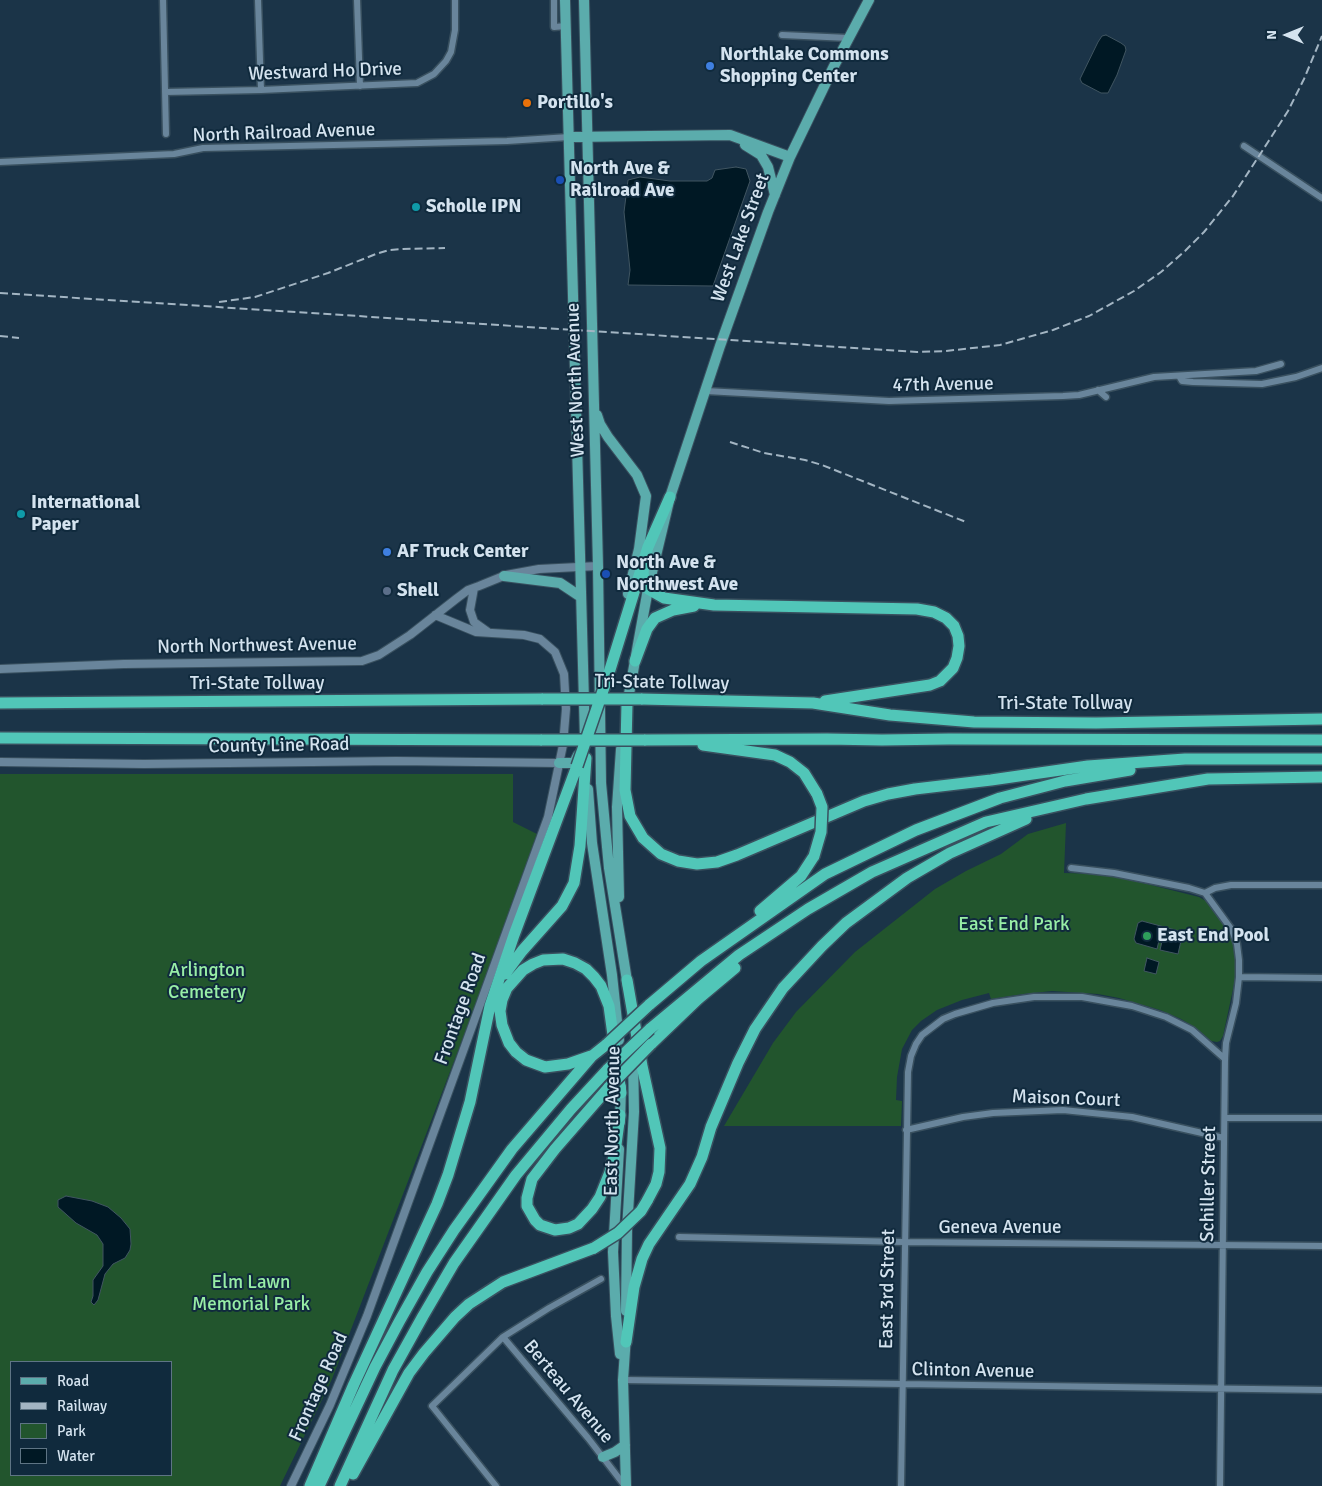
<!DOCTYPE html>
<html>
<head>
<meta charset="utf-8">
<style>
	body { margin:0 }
	#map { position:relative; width:1322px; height:1486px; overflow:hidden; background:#1b3448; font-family:Signika,sans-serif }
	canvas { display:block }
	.legend { position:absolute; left:10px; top:1361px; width:162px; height:115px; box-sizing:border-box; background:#102a3d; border:1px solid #5e7484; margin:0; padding:6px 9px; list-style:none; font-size:15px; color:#d4e3ef }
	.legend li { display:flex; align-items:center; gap:10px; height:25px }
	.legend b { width:25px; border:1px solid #5e7484 }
	.north { position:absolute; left:1262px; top:10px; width:50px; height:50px; -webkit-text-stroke:4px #102a3d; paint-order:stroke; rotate:270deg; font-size:14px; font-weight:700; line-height:20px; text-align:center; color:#d4e3ef }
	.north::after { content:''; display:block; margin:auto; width:18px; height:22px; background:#d4e3ef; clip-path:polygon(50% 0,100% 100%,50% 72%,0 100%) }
</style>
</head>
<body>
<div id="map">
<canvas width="1322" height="1486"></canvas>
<ul class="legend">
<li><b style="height:6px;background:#5bacac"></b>Road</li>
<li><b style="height:6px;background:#a3b5c3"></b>Railway</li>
<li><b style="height:14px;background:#22552d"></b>Park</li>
<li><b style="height:14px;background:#001824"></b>Water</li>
</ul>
<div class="north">N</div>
</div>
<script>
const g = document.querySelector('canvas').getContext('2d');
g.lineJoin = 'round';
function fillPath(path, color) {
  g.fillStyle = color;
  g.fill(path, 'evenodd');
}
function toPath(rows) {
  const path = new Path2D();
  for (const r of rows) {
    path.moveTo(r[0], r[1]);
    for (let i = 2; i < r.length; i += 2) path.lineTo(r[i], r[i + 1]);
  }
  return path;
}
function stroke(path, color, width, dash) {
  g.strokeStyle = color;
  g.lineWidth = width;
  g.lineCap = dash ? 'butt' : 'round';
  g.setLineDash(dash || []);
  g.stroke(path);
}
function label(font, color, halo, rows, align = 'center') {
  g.font = font + ' Signika,sans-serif';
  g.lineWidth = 4;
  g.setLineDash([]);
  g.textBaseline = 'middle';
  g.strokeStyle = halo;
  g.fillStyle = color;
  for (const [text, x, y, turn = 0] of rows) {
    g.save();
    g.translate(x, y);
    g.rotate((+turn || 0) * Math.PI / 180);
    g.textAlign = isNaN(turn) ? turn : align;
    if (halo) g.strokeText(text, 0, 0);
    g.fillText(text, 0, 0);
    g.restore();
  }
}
const green = toPath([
	[0,774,513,774,513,822,537,834,476,1004,332,1379,280,1486,0,1486],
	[11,1362,171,1362,171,1475,11,1475],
	[1066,823,1064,873,1101,874,1147,884,1199,897,1206,901,1212,908,1228,930,1233,942,1236,957,1236,975,1223,1036,1220,1041,1217,1042,1211,1041,1196,1028,1181,1019,1160,1010,1119,998,1098,994,1052,991,1023,994,991,999,989,993,962,1000,937,1010,921,1021,912,1030,902,1049,897,1077,896,1100,902,1101,901,1126,724,1126,773,1043,796,1012,855,952,935,889,966,871,1001,854,1028,834]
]);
const water = toPath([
	[1106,35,1121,43,1125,46,1126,50,1117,75,1108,93,1101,93,1082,83,1080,79,1098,42,1102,36,1106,35],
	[736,167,746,169,750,181,713,286,628,285,630,270,624,212,628,180,640,177,670,181,707,181,712,178,715,170,736,167],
	[1142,921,1183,932,1178,954,1160,950,1164,933,1161,932,1157,949,1136,943,1134,939,1138,923,1142,921],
	[1147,958,1159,962,1156,974,1144,971,1147,958],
	[66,1196,92,1201,108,1207,121,1218,130,1229,131,1244,130,1250,125,1258,113,1264,105,1274,98,1300,94,1305,91,1302,93,1296,93,1280,103,1266,103,1244,97,1235,76,1223,58,1207,58,1200,66,1196]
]);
const minor = toPath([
	[163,0,166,134],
	[258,0,261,90],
	[357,0,360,86],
	[554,0,554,27,566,26],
	[782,35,849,38],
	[165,92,261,90,417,83,434,74,446,61,451,52,455,30,455,0],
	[1244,146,1322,198],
	[0,162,174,154,203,148,507,141,569,137],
	[1179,376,1182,381,1193,382,1262,384,1296,377,1322,368],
	[1098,390,1106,397],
	[706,391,889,401,1063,396,1079,395,1154,377,1256,371,1281,364],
	[1071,868,1114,873,1189,888,1205,893,1215,888,1231,885,1322,885],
	[1205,893,1232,930,1237,944,1239,960,1239,977,1236,1003,1226,1043,1225,1059,1220,1486],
	[1239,977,1322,978],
	[1225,1118,1322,1118],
	[906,1130,963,1117,993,1113,1063,1110,1132,1117,1224,1138],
	[679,1237,904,1242,1322,1246],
	[503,1337,588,1438,625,1486],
	[623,1380,1322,1390],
	[496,1486,432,1406,503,1337,549,1308,601,1279],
	[901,1486,908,1072,911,1056,916,1044,922,1035,943,1019,955,1014,993,1003,1034,997,1082,997,1132,1006,1166,1017,1192,1030,1225,1059]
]);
const tertiary = toPath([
	[474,588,470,610,474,622,488,632],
	[0,669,124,664,362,661,379,655,410,635,456,599,468,590,479,586,506,575,539,569,598,566],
	[0,762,144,764,396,761,559,763],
	[291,1486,330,1405,367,1316,548,817,563,745,566,709,564,674,555,652,540,639,524,635,476,632,435,615]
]);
const primary = toPath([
	[565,0,585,739],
	[584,0,598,566,601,783,609,868,628,987],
	[569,137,730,135,790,157],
	[745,145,761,155,768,167,775,195],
	[597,415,600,424,608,437,637,475,646,496,639,549,628,594],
	[504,576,560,583,581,597],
	[627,705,648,589,670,497,720,346,768,212,790,157,834,66,869,0],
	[559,763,574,763,578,755],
	[588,789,592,843,612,975,619,1040],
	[619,897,617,807,621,749],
	[620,1122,621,1087],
	[619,1149,613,1252,616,1316,620,1354],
	[626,1311,627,1230,634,1112,633,1056],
	[626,1336,623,1380,626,1486],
	[603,1457,615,1452,625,1445]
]);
const motorway = toPath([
	[644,562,643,574,648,589,664,598,714,605,917,609,934,612,946,618,954,626,958,636,959,646,957,658,953,668,940,681,930,685,825,701],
	[635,661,647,629,655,618,673,610,694,606],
	[608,676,648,547,670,497],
	[641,699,813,703,890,715,974,722,1096,723,1322,719],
	[0,703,543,699],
	[627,703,625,790,630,816,643,838,661,854,678,861,697,864,717,862,737,855,864,801,888,794,915,789,991,780,1088,766,1185,759,1322,759],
	[0,738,542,740],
	[644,740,827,739,882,740,949,739,1322,740],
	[703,745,775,755,790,762,804,773,817,794],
	[760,911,801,876,814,856],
	[505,974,522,951,562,906,574,883,580,846,586,758],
	[627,980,642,1066,660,1148,659,1172,656,1184,647,1201],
	[649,1005,701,961,825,874,916,830,1000,798,1065,781,1130,770],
	[650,1029,739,955,808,909,872,872,986,822,1086,799,1208,779,1322,777],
	[651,1044,698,999,735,968],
	[591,1056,568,1064,545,1067,526,1060,516,1052,509,1043,502,1025,500,1011,502,1000,507,988,523,970,533,964,543,960,563,959,575,963,586,969,594,977,601,986,609,1006,621,1093],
	[609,1087,555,1149,532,1179,527,1198,527,1206,535,1220,540,1225,555,1230,569,1228,578,1224,592,1209,600,1197,610,1172,615,1152,620,1115],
	[626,1342,634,1287,642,1259,649,1244,690,1184,702,1157,711,1127,738,1063,755,1029,783,988,822,946,846,923,907,878,950,853,1026,819],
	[353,1474,409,1373,424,1353,455,1317,469,1304,503,1282,594,1248],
	[310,1486,354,1384,437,1204,448,1175,470,1102,490,1006,514,935,577,766],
	[319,1486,375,1367,399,1322,427,1272,454,1230,512,1149,592,1056,607,1044],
	[340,1486,393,1370,423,1316,454,1263,516,1175,571,1109,608,1069]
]);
const rail = toPath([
	[0,293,917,352,946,351,1000,345,1053,330,1089,316,1134,291,1161,272,1185,251,1204,232,1233,196,1268,142,1288,111,1304,79,1322,36],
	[219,302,255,297,328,273,376,254,389,250,403,249,445,248],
	[0,336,19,338],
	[730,442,764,453,805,460,822,465,966,522]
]);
const motorwayBridge = toPath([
	[543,699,641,699],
	[542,740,644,740],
	[577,766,608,676],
	[814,856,821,832,822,807,817,794],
	[607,1044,649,1005],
	[608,1069,650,1029],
	[609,1087,651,1044],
	[594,1248,618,1233,641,1211,647,1201]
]);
const markers = [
	[710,66,5,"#3f7fe0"],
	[527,103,5,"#e8710a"],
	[560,180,5,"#1a4fb4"],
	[416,207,5,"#0f9aa8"],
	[21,514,5,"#0f9aa8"],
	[387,552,5,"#3f7fe0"],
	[606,574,5,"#1a4fb4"],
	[387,591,5,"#5c6f8a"],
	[1147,936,5,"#2e9e5b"]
];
const poiNames = [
	["Northlake Commons",720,55],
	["Shopping Center",720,77],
	["Portillo's",537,103],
	["North Ave &",570,169],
	["Railroad Ave",570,191],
	["Scholle IPN",426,207],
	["International",31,503],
	["Paper",31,525],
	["AF Truck Center",397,552],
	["North Ave &",616,563],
	["Northwest Ave",616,585],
	["Shell",397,591],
	["East End Pool",1157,936]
];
const streetNames = [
	["Westward Ho Drive",325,72,-2],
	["North Railroad Avenue",284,133,-2],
	["West Lake Street",741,238,-70],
	["West North Avenue",576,380,-92],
	["47th Avenue",943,385,-1],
	["North Northwest Avenue",257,646,-1],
	["Tri-State Tollway",662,683,1],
	["Tri-State Tollway",257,684],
	["Tri-State Tollway",1065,704],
	["County Line Road",279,746,-1],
	["Frontage Road",461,1009,-70],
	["Maison Court",1066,1099,2],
	["East North Avenue",613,1121,-89],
	["Schiller Street",1209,1184,-89],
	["Geneva Avenue",1000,1228],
	["East 3rd Street",888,1289,-89],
	["Clinton Avenue",973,1371,1],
	["Frontage Road",319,1387,-66],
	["Berteau Avenue",568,1392,50]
];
const parkNames = [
	["East End Park",1014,925],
	["Arlington",207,971],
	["Cemetery",207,993],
	["Elm Lawn",251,1283],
	["Memorial Park",251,1305]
];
fillPath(green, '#22552d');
fillPath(water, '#001824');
stroke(water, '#405561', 1);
stroke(minor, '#39505f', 9);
stroke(tertiary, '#39505f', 10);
stroke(primary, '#39505f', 12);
stroke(motorway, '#39505f', 14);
stroke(minor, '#69859b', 6);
stroke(tertiary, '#69859b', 8);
stroke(primary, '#5bacac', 10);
stroke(motorway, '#51c6b8', 11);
stroke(rail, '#a3b5c3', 2, [8, 4]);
stroke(motorwayBridge, '#39505f', 14, []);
stroke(motorwayBridge, '#51c6b8', 11);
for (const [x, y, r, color] of markers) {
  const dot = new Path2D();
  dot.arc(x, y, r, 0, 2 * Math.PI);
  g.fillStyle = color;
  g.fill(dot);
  stroke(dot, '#102a3d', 2);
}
label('bold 19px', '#d4e3ef', '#102a3d', poiNames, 'left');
label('19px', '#d4e3ef', '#102a3d', streetNames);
label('19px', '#98eea6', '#102a3d', parkNames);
</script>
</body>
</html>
